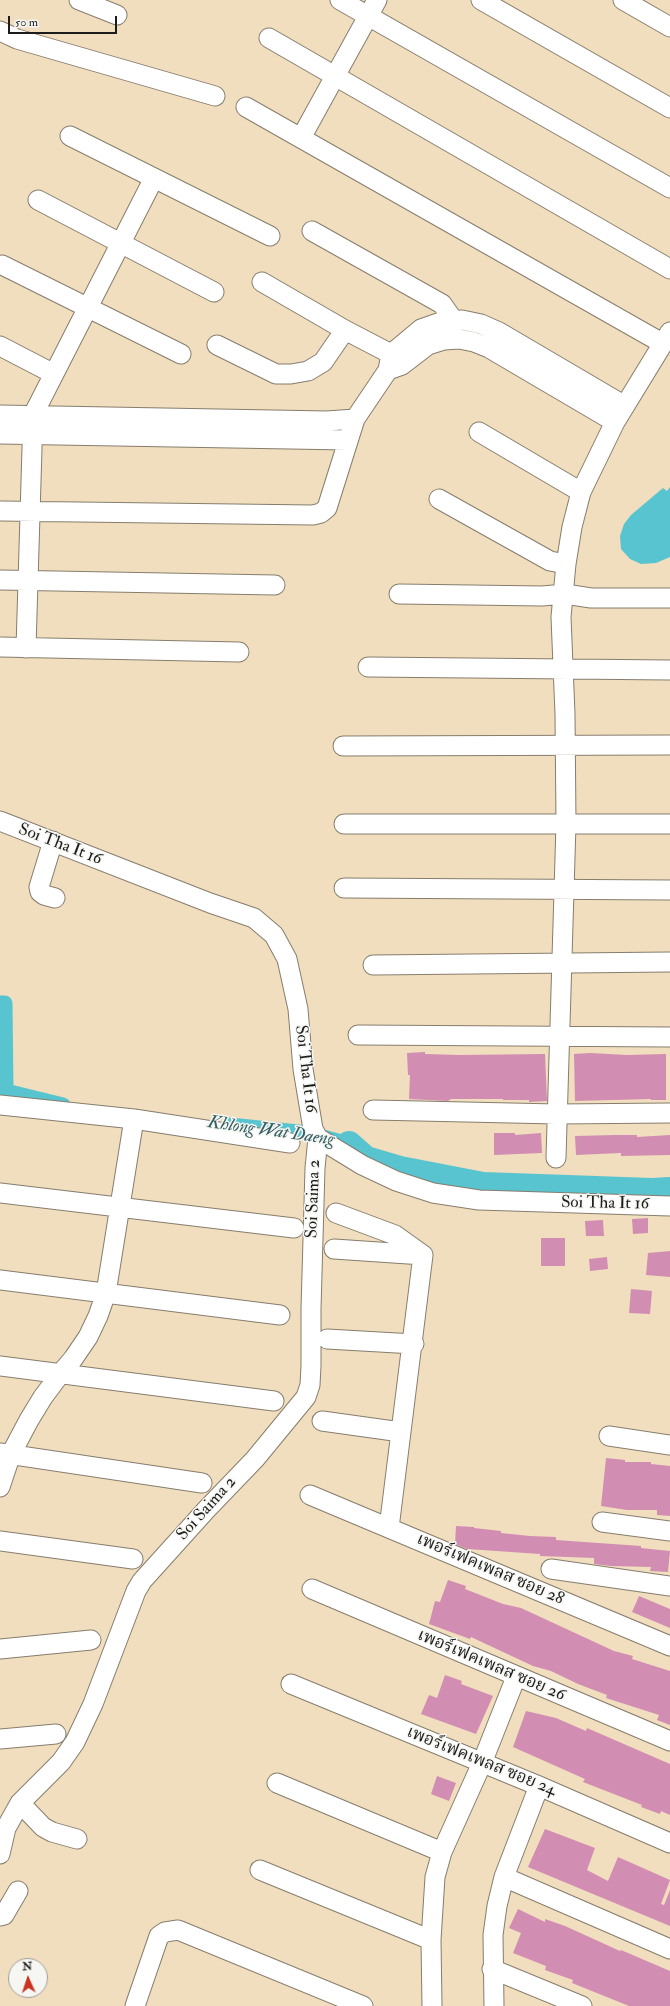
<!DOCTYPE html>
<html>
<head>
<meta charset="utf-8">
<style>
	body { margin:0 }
	#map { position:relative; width:670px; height:2006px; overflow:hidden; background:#f1debe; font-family:"IM FELL Double Pica",serif }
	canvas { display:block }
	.north { position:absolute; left:8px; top:1958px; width:40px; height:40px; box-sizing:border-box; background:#f6f6f2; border:1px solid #9f9f9c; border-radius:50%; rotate:357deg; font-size:11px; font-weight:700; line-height:16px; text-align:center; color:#1c1c1c }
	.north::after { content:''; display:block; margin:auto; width:14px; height:18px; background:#c8321e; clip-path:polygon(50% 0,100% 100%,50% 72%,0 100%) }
	.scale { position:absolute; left:8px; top:16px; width:109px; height:18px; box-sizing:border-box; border:2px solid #1c1c1c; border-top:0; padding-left:5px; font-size:12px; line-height:14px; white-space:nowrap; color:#1c1c1c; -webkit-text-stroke:3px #f6f6f2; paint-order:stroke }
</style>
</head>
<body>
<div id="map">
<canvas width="670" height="2006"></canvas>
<div class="north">N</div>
<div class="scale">50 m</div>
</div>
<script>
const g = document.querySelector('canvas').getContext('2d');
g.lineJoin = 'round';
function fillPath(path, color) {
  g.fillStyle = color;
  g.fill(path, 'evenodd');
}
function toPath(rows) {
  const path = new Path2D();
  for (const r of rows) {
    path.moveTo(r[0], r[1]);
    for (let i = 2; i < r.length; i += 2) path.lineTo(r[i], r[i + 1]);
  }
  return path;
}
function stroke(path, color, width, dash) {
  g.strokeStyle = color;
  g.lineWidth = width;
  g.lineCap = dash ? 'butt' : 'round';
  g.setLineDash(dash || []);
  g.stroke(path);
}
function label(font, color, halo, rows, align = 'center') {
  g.font = font + ' "IM FELL Double Pica","Noto Serif Thai",serif';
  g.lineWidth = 3;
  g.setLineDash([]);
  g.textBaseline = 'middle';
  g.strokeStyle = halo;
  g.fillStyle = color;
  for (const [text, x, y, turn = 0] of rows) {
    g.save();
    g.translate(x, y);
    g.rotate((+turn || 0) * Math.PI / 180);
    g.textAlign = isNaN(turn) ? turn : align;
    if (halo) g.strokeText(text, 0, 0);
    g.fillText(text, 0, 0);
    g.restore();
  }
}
const water = toPath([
	[670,487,670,557,656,563,641,564,630,559,621,549,620,536,624,524,631,515,663,488,667,491]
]);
const canal = toPath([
	[0,1003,5,1003,6,1091,63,1105],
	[230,1125,308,1133,349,1144]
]);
const river = toPath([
	[349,1144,366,1159,400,1169,483,1185,652,1191,670,1190]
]);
const building = toPath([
	[425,1052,425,1054,460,1055,545,1054,547,1101,529,1102,529,1100,503,1100,503,1099,451,1099,448,1101,409,1099,410,1075,408,1075,407,1053],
	[590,1053,627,1055,666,1054,666,1100,651,1100,651,1099,575,1101,574,1054],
	[494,1133,515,1133,515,1135,541,1133,542,1153,494,1155],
	[615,1135,637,1135,637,1137,670,1135,670,1155,621,1156,621,1153,576,1155,575,1136],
	[648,1218,648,1233,633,1234,632,1219],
	[603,1220,604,1236,586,1236,585,1221],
	[541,1238,565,1238,565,1266,541,1266],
	[670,1251,670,1277,646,1275,648,1253],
	[607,1257,608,1269,590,1271,589,1259],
	[631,1289,652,1291,650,1314,629,1313],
	[606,1458,625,1460,625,1462,651,1462,651,1464,670,1466,670,1516,657,1515,657,1510,627,1510,601,1506],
	[456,1526,474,1527,474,1528,501,1531,501,1533,530,1536,556,1537,556,1540,641,1546,641,1548,670,1551,668,1572,650,1571,651,1567,611,1566,594,1564,594,1558,540,1556,540,1554,467,1549,455,1544],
	[448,1580,466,1586,465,1589,503,1604,521,1608,614,1651,633,1656,632,1659,670,1671,670,1725,657,1720,659,1715,606,1698,607,1695,578,1684,551,1671,533,1666,471,1637,470,1639,429,1624,435,1601,440,1602],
	[639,1596,670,1609,670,1628,632,1612],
	[445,1675,462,1681,461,1684,493,1696,476,1734,421,1714,429,1695,437,1698],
	[526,1711,556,1718,586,1731,587,1728,670,1764,670,1815,661,1811,660,1814,641,1807,642,1805,583,1782,585,1779,513,1747],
	[437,1776,456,1783,449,1801,431,1794],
	[545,1829,595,1848,587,1870,608,1881,618,1857,670,1880,661,1904,664,1905,670,1890,670,1926,528,1867],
	[518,1909,545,1922,545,1919,565,1926,620,1951,621,1950,670,1971,670,2006,629,2006,572,1983,573,1980,545,1970,546,1966,513,1953,521,1933,509,1928]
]);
const minor = toPath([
	[79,0,117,15],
	[340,0,670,188],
	[481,0,670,108],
	[623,0,670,27],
	[0,31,17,39,215,96],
	[269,38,670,269],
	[246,107,662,343],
	[70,136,270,236],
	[301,138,377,0],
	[38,200,214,292],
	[312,231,442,304,454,321],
	[2,265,181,354],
	[262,282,345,330,391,354,400,362],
	[217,345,276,374,291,374,308,371,323,362,345,330],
	[0,346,54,374],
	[388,370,402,365,428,345,444,340,459,339,474,342,489,348,615,422],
	[0,415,327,421,355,419],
	[479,432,581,492],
	[0,434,348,440],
	[439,499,550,561,566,564],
	[0,511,313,515,321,513,327,508,355,419,388,370,391,354,421,329,441,322,462,320,481,324,499,332,625,406],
	[0,580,275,585],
	[399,594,542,596,565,594,591,598,670,598],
	[0,647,239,652],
	[26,648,33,415,154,178],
	[368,667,670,670],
	[343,746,670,745],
	[0,821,210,903,254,918,274,935,287,959,298,1009,303,1069,313,1129,318,1138,362,1165,396,1181,433,1193,479,1200,670,1206],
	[344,824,670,824],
	[53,841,39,887,40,892,44,895,55,898],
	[344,888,670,890],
	[373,965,670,962],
	[358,1035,670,1037],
	[0,1105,134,1119,290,1143],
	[373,1110,557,1114,670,1113],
	[556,1158,566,824,565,714,561,617,566,564,572,527,581,492,615,422,670,332],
	[0,1193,294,1228],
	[336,1213,395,1235,423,1255,389,1528],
	[334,1249,423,1255],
	[0,1280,280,1315],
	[327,1339,414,1344],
	[0,1366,274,1401],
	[322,1421,401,1432],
	[609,1436,670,1445],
	[0,1453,202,1483],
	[0,1487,11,1454,29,1420,43,1397,61,1373,73,1359,88,1337,98,1316,106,1293,134,1119],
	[310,1495,670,1646],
	[602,1522,670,1531],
	[0,1541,133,1559],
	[551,1569,670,1586],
	[312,1589,670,1741],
	[0,1649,91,1640],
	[291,1684,539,1786,670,1843],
	[0,1739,56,1734],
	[277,1783,442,1852],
	[20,1803,43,1827,52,1832,77,1839],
	[0,1854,6,1828,20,1803,61,1762,75,1742,93,1704,136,1591,142,1581,206,1510,255,1459,306,1397,310,1385,311,1366,311,1309,315,1168,318,1138],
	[260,1870,431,1940],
	[504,1877,670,1949],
	[0,1916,4,1915,18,1891],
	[492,1969,582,2006],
	[135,2006,159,1936,165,1932,178,1930,363,2006],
	[432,2006,431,1940,435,1877,442,1852,482,1763,516,1677],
	[494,2006,493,1935,497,1906,504,1877,539,1786]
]);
const streetNames = [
	["Soi Tha It 16",60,845,21],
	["Soi Tha It 16",305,1069,83],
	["Soi Saima 2",314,1199,-88],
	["Soi Tha It 16",605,1204,1],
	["Soi Saima 2",207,1509,-48],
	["เพอร์เฟคเพลส ซอย 28",490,1570,23],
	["เพอร์เฟคเพลส ซอย 26",491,1666,23],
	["เพอร์เฟคเพลส ซอย 24",481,1762,22]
];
const waterNames = [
	["Khlong Wat Daeng",271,1132,8]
];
fillPath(water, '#58c4cf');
stroke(canal, '#58c4cf', 15);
stroke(river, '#58c4cf', 26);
fillPath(building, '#d28db2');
stroke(minor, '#867d6d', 21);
stroke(minor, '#fff', 19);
label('17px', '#1c1c1c', '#f6f6f2', streetNames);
label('italic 18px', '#345f64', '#f6f6f2', waterNames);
</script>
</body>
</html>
